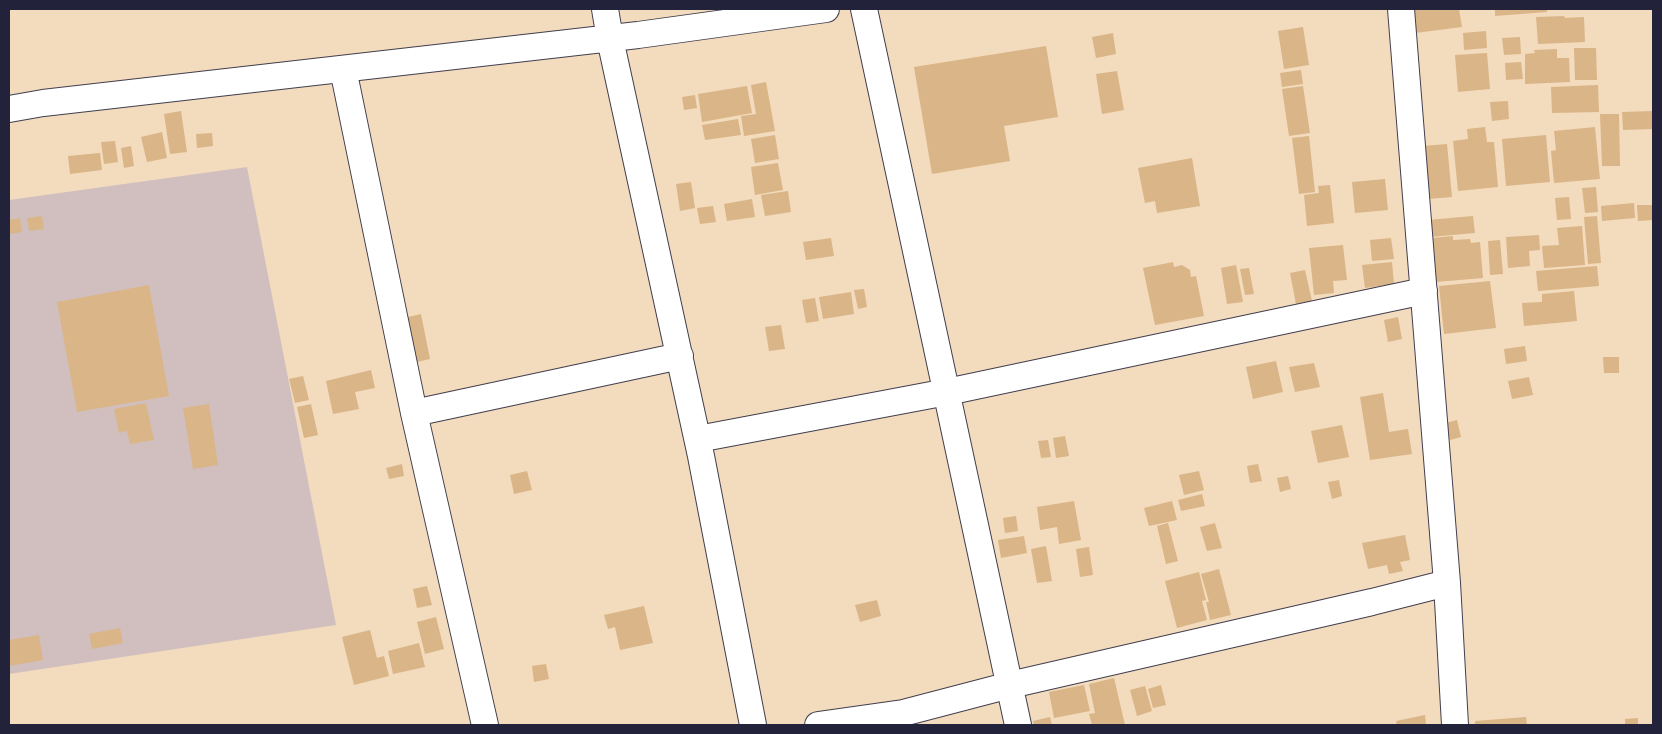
<!DOCTYPE html>
<html>
<head>
<meta charset="utf-8">
<style>
	body { margin:0 }
	#map { position:relative; width:1662px; height:734px; overflow:hidden; background:#f3dbbd; font-family:"Gochi Hand",sans-serif }
	canvas { display:block }
	.frame { position:absolute; inset:0; border:10px solid #22223b; pointer-events:none }
</style>
</head>
<body>
<div id="map">
<canvas width="1662" height="734"></canvas>
<div class="frame"></div>
</div>
<script>
const g = document.querySelector('canvas').getContext('2d');
g.lineJoin = 'round';
function fillPath(path, color) {
  g.fillStyle = color;
  g.fill(path, 'evenodd');
}
function toPath(rows) {
  const path = new Path2D();
  for (const r of rows) {
    path.moveTo(r[0], r[1]);
    for (let i = 2; i < r.length; i += 2) path.lineTo(r[i], r[i + 1]);
  }
  return path;
}
function stroke(path, color, width, dash) {
  g.strokeStyle = color;
  g.lineWidth = width;
  g.lineCap = dash ? 'butt' : 'round';
  g.setLineDash(dash || []);
  g.stroke(path);
}
const industrial = toPath([
	[247,167,336,625,9,674,9,200]
]);
const building = toPath([
	[1412,9,1459,9,1462,27,1415,33],
	[1495,9,1547,9,1547,12,1495,16],
	[1564,16,1565,18,1584,17,1585,42,1538,44,1536,17],
	[1303,27,1309,65,1284,69,1278,31],
	[1486,31,1487,48,1464,50,1463,33],
	[1113,33,1116,54,1096,58,1092,37],
	[1520,37,1521,54,1504,55,1502,38],
	[1046,46,1058,117,1004,126,1010,161,932,174,914,67],
	[1574,48,1596,48,1597,80,1575,80],
	[1557,49,1557,58,1569,58,1570,82,1525,84,1525,54,1535,53,1534,50],
	[1487,53,1490,89,1458,92,1455,55],
	[1521,62,1523,79,1506,80,1505,63],
	[1301,70,1303,84,1282,87,1280,73],
	[1117,71,1124,110,1102,114,1096,74],
	[766,82,775,131,744,136,741,116,756,114,751,85],
	[1598,85,1599,112,1552,113,1551,87],
	[747,86,752,113,702,122,698,94],
	[1303,86,1310,133,1289,136,1282,89],
	[695,95,697,108,684,110,682,97],
	[1508,101,1509,119,1492,121,1490,102],
	[181,111,187,152,170,154,164,114],
	[1653,111,1653,129,1623,130,1622,112],
	[1600,114,1619,114,1620,166,1602,166],
	[738,119,741,135,705,140,702,125],
	[1485,127,1487,142,1494,142,1498,187,1458,191,1453,141,1468,139,1467,129],
	[1595,127,1600,179,1554,183,1551,151,1556,150,1554,131],
	[162,132,167,158,147,162,141,137],
	[212,133,213,146,197,148,196,134],
	[775,135,779,159,755,163,751,139],
	[1546,135,1550,182,1506,186,1502,139],
	[1309,136,1315,192,1299,194,1292,138],
	[115,141,118,162,104,164,101,142],
	[1447,144,1452,197,1428,199,1422,146],
	[131,146,134,166,124,168,121,148],
	[100,153,102,170,70,174,68,156],
	[1192,158,1200,206,1157,213,1155,201,1145,203,1138,168],
	[778,163,783,190,755,195,751,167],
	[1385,179,1388,210,1355,213,1352,182],
	[691,182,695,208,680,211,676,184],
	[1330,185,1334,223,1307,226,1304,195,1319,193,1318,186],
	[1596,187,1598,212,1585,213,1582,188],
	[788,191,791,212,765,216,761,195],
	[1569,197,1571,219,1557,220,1555,198],
	[752,199,755,217,727,221,724,204],
	[1634,203,1635,218,1602,221,1601,206],
	[1637,205,1653,205,1653,220,1638,221],
	[713,206,716,222,700,224,697,208],
	[42,216,44,229,29,231,27,218],
	[1473,216,1475,233,1430,237,1428,220],
	[1597,216,1601,263,1588,264,1584,217],
	[20,218,22,232,9,234,9,220],
	[1582,226,1585,265,1544,268,1542,246,1559,245,1557,228],
	[1539,235,1540,250,1529,251,1530,266,1508,268,1506,237],
	[1453,236,1453,240,1470,239,1471,243,1480,242,1483,278,1436,282,1432,238],
	[831,238,834,256,806,260,803,242],
	[1391,238,1394,259,1372,261,1370,240],
	[1500,240,1503,274,1490,275,1488,241],
	[1343,245,1347,280,1333,281,1334,293,1314,295,1309,248],
	[1173,262,1174,267,1182,265,1190,270,1191,277,1196,276,1204,316,1155,325,1143,268],
	[1392,262,1394,284,1365,288,1362,265],
	[1236,265,1243,302,1227,304,1221,268],
	[1597,266,1599,286,1538,291,1536,271],
	[1249,268,1254,294,1245,295,1240,269],
	[1305,270,1312,301,1296,304,1290,273],
	[1490,281,1496,328,1444,334,1439,286],
	[149,285,169,396,77,412,57,302],
	[864,289,867,307,858,309,854,290],
	[1574,291,1577,321,1524,326,1522,303,1542,302,1542,294],
	[851,292,854,314,823,319,819,297],
	[815,298,819,321,806,323,802,300],
	[421,314,430,359,417,362,408,317],
	[1398,317,1402,339,1388,342,1384,320],
	[781,325,785,349,769,351,765,327],
	[1525,346,1527,361,1506,364,1504,349],
	[1603,357,1619,357,1619,373,1604,373],
	[1276,361,1283,392,1253,399,1246,367],
	[1314,363,1320,387,1295,392,1289,367],
	[371,370,375,388,355,392,359,409,333,414,326,381],
	[303,376,309,400,295,403,289,379],
	[1529,377,1533,395,1512,399,1508,381],
	[1383,393,1389,432,1408,429,1412,454,1370,460,1360,397],
	[146,403,154,440,130,444,127,431,119,433,114,409],
	[209,404,218,465,193,469,183,408],
	[311,404,318,435,304,438,297,407],
	[1457,420,1461,437,1450,440,1446,423],
	[1342,425,1349,457,1318,463,1311,431],
	[1065,436,1069,456,1056,458,1053,438],
	[1048,440,1051,457,1041,458,1038,441],
	[402,464,404,476,389,479,386,468],
	[1258,464,1262,481,1250,483,1247,466],
	[527,471,532,490,514,494,510,475],
	[1199,471,1204,490,1184,495,1179,475],
	[1288,476,1291,489,1280,492,1277,478],
	[1339,480,1342,496,1332,499,1328,482],
	[1202,494,1205,506,1181,511,1178,500],
	[1074,501,1081,540,1059,544,1057,527,1040,530,1037,507],
	[1172,501,1177,520,1149,526,1144,508],
	[1016,516,1018,531,1005,533,1003,518],
	[1168,523,1178,561,1166,564,1157,526],
	[1215,523,1222,548,1207,551,1200,527],
	[1405,535,1410,560,1400,562,1403,571,1389,574,1387,565,1368,569,1362,543],
	[1024,536,1027,553,1001,558,998,540],
	[1046,546,1052,581,1037,583,1031,549],
	[1089,547,1093,575,1080,577,1076,549],
	[1219,569,1231,615,1210,620,1206,602,1209,602,1201,574],
	[1199,572,1206,600,1202,601,1207,620,1177,628,1165,581],
	[427,586,432,605,417,608,413,589],
	[877,600,881,616,860,622,855,605],
	[644,606,653,643,620,650,615,627,608,629,604,615],
	[436,617,444,649,425,654,417,622],
	[120,628,123,643,92,649,89,634],
	[370,630,377,658,384,656,389,676,354,685,342,637],
	[39,635,43,660,9,666,9,640],
	[419,643,425,667,393,674,388,651],
	[546,664,549,679,534,682,532,666],
	[1114,678,1125,725,1092,725,1089,714,1095,713,1089,684],
	[1084,685,1090,711,1054,718,1049,692],
	[1161,685,1166,705,1153,708,1148,689],
	[1145,686,1152,711,1137,716,1130,690],
	[1425,715,1426,725,1397,725,1396,721],
	[1050,717,1052,725,1034,725,1033,721],
	[1526,717,1527,725,1475,725,1475,721],
	[1638,718,1638,725,1625,725,1625,719]
]);
const street = toPath([
	[605,9,610,39,701,456,753,725],
	[864,9,1018,725],
	[1401,9,1447,583,1455,725],
	[343,69,414,413,485,725],
	[9,109,43,103,638,35,826,9],
	[414,413,680,356],
	[698,439,947,392,1424,291],
	[818,725,903,713,1010,685,1372,602,1447,583]
]);
fillPath(industrial, '#d1bfbf');
fillPath(building, '#dab587');
stroke(street, '#413e4e', 28);
stroke(street, '#fff', 26);
</script>
</body>
</html>
